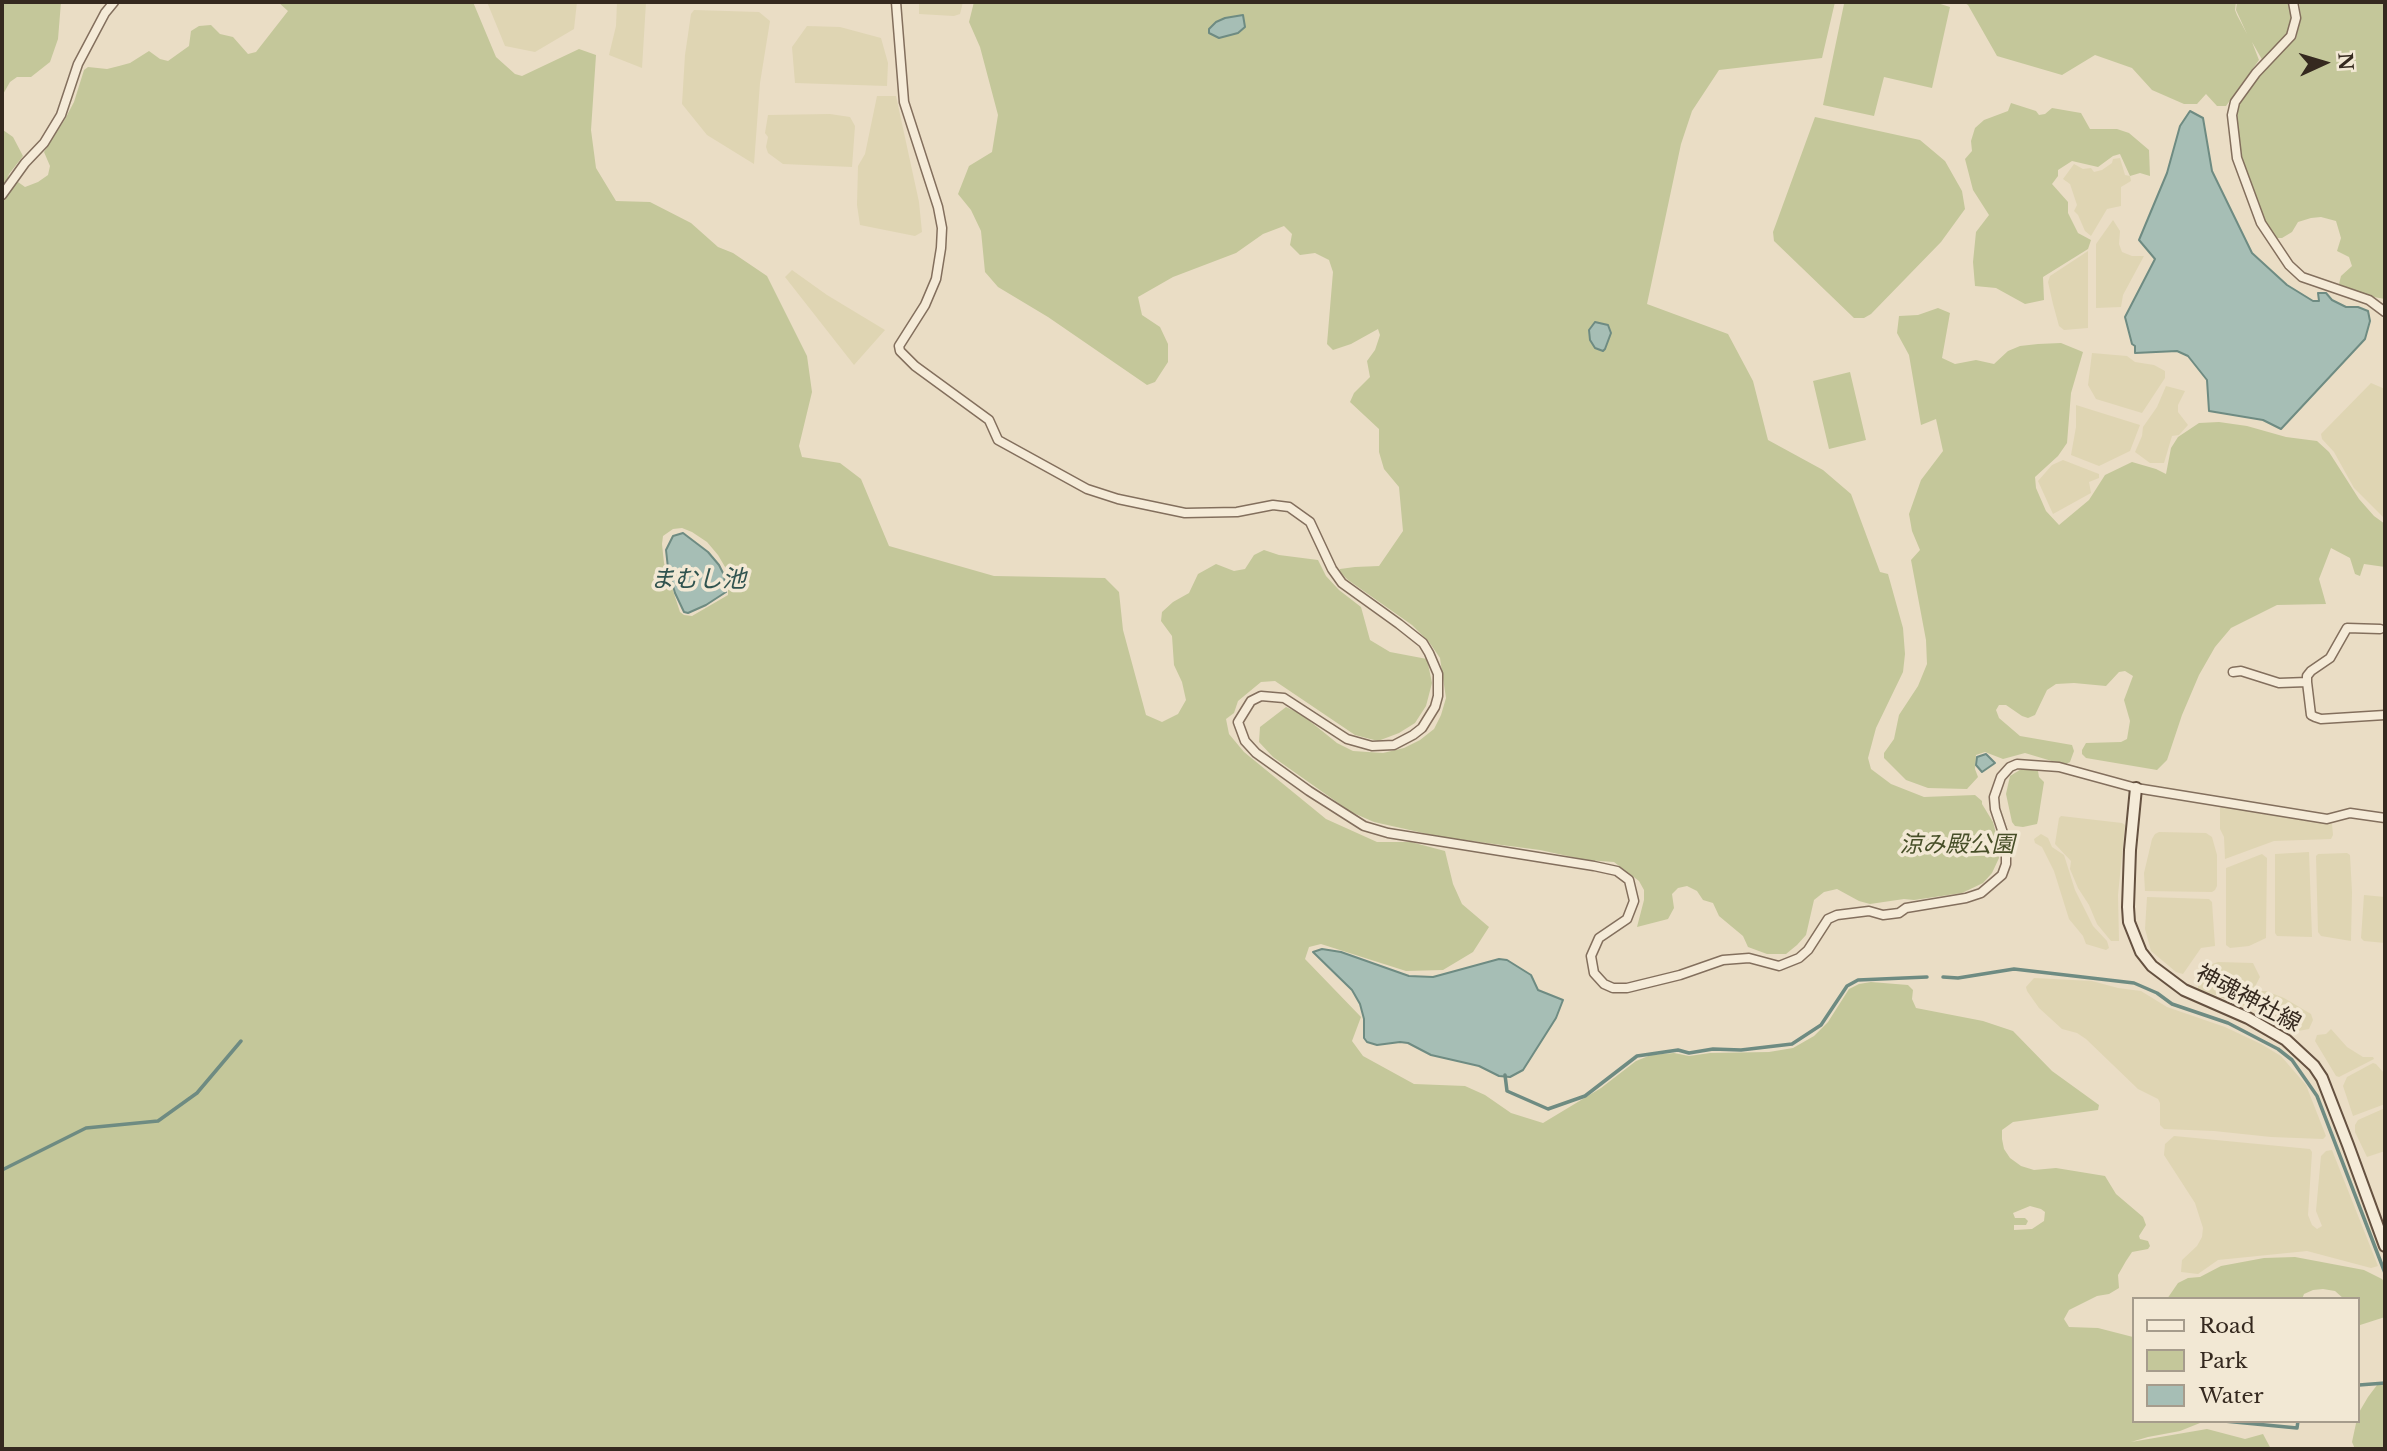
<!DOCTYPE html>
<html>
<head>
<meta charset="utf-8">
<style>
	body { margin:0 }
	#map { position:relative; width:2387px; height:1451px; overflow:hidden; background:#eaddc5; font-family:"Libre Baskerville",serif }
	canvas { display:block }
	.frame { position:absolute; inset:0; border:4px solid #35291f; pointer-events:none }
	.legend { position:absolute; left:2132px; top:1297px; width:228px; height:126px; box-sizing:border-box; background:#f2e8d4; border:2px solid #a69c8c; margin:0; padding:9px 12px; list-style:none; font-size:21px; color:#35291f }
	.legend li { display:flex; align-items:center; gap:14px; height:35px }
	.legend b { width:35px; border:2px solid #a69c8c }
	.north { position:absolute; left:2289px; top:28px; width:70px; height:70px; -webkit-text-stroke:5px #f2e8d4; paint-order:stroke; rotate:86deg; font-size:19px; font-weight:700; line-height:28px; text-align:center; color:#35291f }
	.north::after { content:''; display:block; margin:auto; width:24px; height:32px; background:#35291f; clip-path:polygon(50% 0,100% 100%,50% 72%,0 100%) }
</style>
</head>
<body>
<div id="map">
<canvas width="2387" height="1451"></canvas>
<div class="frame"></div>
<ul class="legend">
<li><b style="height:9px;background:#f5ebd8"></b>Road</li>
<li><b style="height:19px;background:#c4c79a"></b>Park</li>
<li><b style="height:19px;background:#a6beb5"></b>Water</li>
</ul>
<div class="north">N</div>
</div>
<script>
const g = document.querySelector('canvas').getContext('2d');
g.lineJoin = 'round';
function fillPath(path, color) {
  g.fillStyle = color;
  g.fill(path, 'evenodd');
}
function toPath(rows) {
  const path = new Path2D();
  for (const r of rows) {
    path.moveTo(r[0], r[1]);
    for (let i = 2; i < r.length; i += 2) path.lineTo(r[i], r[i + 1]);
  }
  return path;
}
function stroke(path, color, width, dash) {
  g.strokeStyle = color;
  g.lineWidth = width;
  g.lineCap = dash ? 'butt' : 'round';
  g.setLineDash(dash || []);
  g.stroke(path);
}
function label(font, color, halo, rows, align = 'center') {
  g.font = font + ' "Libre Baskerville","Noto Sans JP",serif';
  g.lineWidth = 7;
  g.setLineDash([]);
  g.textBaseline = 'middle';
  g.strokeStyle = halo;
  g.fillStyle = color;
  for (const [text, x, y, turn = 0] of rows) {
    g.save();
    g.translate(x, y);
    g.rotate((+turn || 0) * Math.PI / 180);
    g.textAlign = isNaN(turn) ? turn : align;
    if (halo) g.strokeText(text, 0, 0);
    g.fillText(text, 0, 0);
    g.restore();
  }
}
const farmland = toPath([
	[487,2,577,2,574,29,535,52,505,46],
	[617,2,646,2,642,68,609,55,616,26],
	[919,2,963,2,960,14,954,16,919,14],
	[694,10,759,12,770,21,760,83,754,164,707,135,682,104,685,55,691,14],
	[807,26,840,27,881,38,888,63,887,86,795,83,792,47],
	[877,96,896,96,919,202,922,232,915,236,860,225,857,205,858,166,865,154],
	[830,114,850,117,855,126,852,167,783,164,768,153,766,147,768,137,765,133,768,115],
	[2120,158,2125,175,2130,176,2131,181,2121,187,2121,206,2107,209,2091,236,2085,231,2078,215,2074,211,2077,205,2070,184,2063,179,2074,164,2083,169,2091,168,2094,172,2102,170,2112,163,2113,159],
	[2113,220,2120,231,2119,244,2122,252,2132,256,2144,256,2123,295,2121,307,2096,308,2096,244],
	[2088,251,2088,328,2064,330,2059,326,2053,304,2048,282,2050,276],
	[792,270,827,295,885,330,854,365,785,277],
	[2092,353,2127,356,2135,362,2154,365,2165,371,2165,378,2142,413,2096,399,2088,385],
	[2371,383,2385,389,2385,519,2354,488,2334,452,2322,439,2321,434],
	[2166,386,2185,391,2178,405,2178,412,2188,425,2179,435,2172,436,2164,463,2150,463,2135,452,2142,436,2143,427,2157,407],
	[2076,405,2140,425,2130,451,2099,466,2071,455,2076,427],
	[2063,460,2099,474,2099,478,2089,482,2091,493,2053,514,2038,481,2052,465],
	[2222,806,2332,824,2333,835,2331,839,2274,841,2225,859,2224,837,2220,829,2220,808],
	[2061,816,2122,823,2125,825,2118,895,2119,941,2111,941,2097,924,2089,905,2078,888,2070,869,2071,861,2055,844,2059,818],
	[2159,832,2206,833,2212,837,2217,855,2217,886,2215,890,2212,892,2145,891,2144,873,2152,839,2155,834],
	[2041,834,2048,838,2052,847,2064,855,2075,890,2093,926,2107,941,2109,948,2106,950,2086,944,2083,936,2069,919,2054,871,2042,847,2035,843,2034,839],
	[2309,852,2312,937,2277,936,2275,933,2275,854],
	[2347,853,2350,855,2352,892,2351,941,2321,936,2318,932,2316,856,2318,854],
	[2262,854,2267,858,2266,938,2249,946,2230,948,2226,945,2226,868],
	[2364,895,2385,897,2385,943,2364,941,2361,938],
	[2147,897,2209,899,2212,902,2215,946,2201,948,2183,974,2176,972,2151,951,2145,929],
	[2218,962,2253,963,2260,977,2245,1006,2198,989,2198,980,2209,965],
	[2034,978,2092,981,2118,988,2141,991,2167,1007,2225,1027,2261,1044,2281,1056,2306,1085,2326,1136,2323,1139,2271,1137,2214,1131,2164,1129,2160,1125,2160,1103,2158,1099,2138,1089,2086,1039,2077,1033,2062,1029,2039,1008,2027,991,2026,987],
	[2260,991,2266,991,2284,998,2311,1014,2313,1020,2309,1029,2298,1031,2258,1011,2254,1002],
	[2331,1029,2347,1047,2363,1057,2373,1057,2374,1059,2339,1077,2336,1076,2315,1041,2317,1035,2326,1034],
	[2373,1063,2376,1064,2384,1073,2385,1104,2353,1116,2343,1086,2347,1077],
	[2385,1108,2385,1151,2367,1157,2355,1132,2355,1125,2358,1120],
	[2174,1136,2310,1149,2312,1152,2308,1215,2312,1225,2317,1229,2322,1226,2316,1211,2321,1156,2326,1151,2332,1150,2378,1266,2371,1268,2307,1251,2218,1260,2198,1274,2181,1272,2182,1260,2197,1246,2202,1237,2203,1228,2195,1203,2164,1155,2165,1144]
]);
const green = toPath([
	[2,2,61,2,58,39,50,62,31,77,17,77,10,82,2,96],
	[278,2,473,2,496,57,515,74,522,76,579,49,596,55,591,130,596,168,616,201,650,202,691,223,718,247,733,253,767,276,807,356,812,392,799,446,802,457,840,463,861,479,889,546,994,576,1105,578,1119,592,1123,630,1146,715,1162,722,1178,714,1186,700,1182,682,1174,665,1172,636,1161,621,1162,612,1173,602,1189,593,1198,574,1216,564,1234,571,1245,569,1254,555,1264,550,1279,555,1318,560,1326,576,1339,590,1361,607,1370,640,1390,652,1427,659,1432,683,1426,706,1415,723,1399,733,1378,741,1355,735,1275,681,1261,682,1238,701,1234,713,1226,719,1229,734,1244,752,1326,819,1377,842,1411,842,1445,851,1453,884,1462,904,1489,927,1473,952,1443,970,1406,971,1321,944,1309,947,1305,959,1361,1017,1352,1041,1363,1056,1414,1084,1465,1086,1485,1095,1511,1113,1543,1123,1601,1088,1636,1061,1651,1055,1674,1053,1689,1056,1710,1053,1769,1052,1793,1048,1814,1036,1828,1022,1849,989,1859,984,1871,982,1908,985,1913,990,1912,999,1916,1008,1983,1021,2013,1031,2052,1071,2099,1105,2098,1110,2013,1122,2002,1130,2002,1139,2004,1149,2010,1158,2021,1166,2034,1170,2056,1168,2105,1176,2116,1194,2143,1217,2146,1225,2139,1236,2140,1239,2148,1241,2150,1246,2148,1249,2132,1252,2126,1261,2118,1275,2119,1288,2109,1294,2097,1296,2069,1310,2064,1319,2069,1327,2098,1328,2133,1337,2133,1421,2205,1421,2180,1431,2148,1437,2131,1442,2207,1429,2245,1439,2263,1434,2271,1449,2,1449,2,126,3,130,13,137,23,156,9,174,7,181,12,187,18,182,25,187,38,182,48,175,50,166,44,152,65,119,74,102,84,70,88,67,107,69,119,66,130,63,149,51,160,59,168,61,189,46,191,31,199,26,211,25,220,34,233,37,248,54,256,52,288,11],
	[682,528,692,532,707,542,718,555,728,572,728,595,692,616,684,615,680,612,664,563,662,544,663,536,673,529],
	[2030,1206,2041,1209,2045,1212,2044,1221,2032,1229,2014,1230,2014,1225,2026,1225,2028,1221,2025,1218,2015,1218,2013,1213],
	[974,2,1835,2,1822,58,1719,70,1692,111,1681,144,1647,304,1728,334,1753,381,1768,440,1823,470,1851,494,1880,572,1888,574,1903,628,1905,654,1903,672,1876,728,1868,758,1871,769,1891,784,1924,797,1975,795,1982,801,1982,804,1993,822,2000,849,1999,858,1992,873,1983,883,1962,893,1914,900,1904,899,1870,904,1859,901,1837,889,1824,892,1814,900,1806,935,1797,945,1786,954,1767,954,1748,947,1743,936,1719,916,1713,903,1703,900,1697,891,1687,886,1678,888,1672,894,1674,908,1668,919,1637,927,1644,900,1644,890,1639,881,1614,862,1586,860,1540,850,1441,837,1374,822,1351,812,1273,757,1259,742,1260,727,1286,707,1301,714,1337,743,1353,751,1383,753,1404,748,1420,740,1434,729,1441,715,1446,698,1440,658,1429,642,1412,625,1348,580,1339,571,1340,569,1355,567,1379,566,1403,531,1399,487,1384,469,1379,452,1379,429,1350,402,1354,393,1370,377,1367,361,1375,350,1380,335,1378,329,1351,344,1333,350,1327,344,1333,272,1329,260,1315,253,1300,255,1290,245,1292,234,1284,226,1263,234,1236,253,1173,277,1138,297,1142,315,1160,327,1168,344,1168,362,1155,382,1147,385,1048,317,998,287,985,272,981,231,971,210,958,194,969,166,992,152,998,115,980,47,969,22],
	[1846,2,1934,2,1950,7,1932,88,1884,77,1874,116,1823,105,1844,4],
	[1963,2,2236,2,2235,10,2237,15,2247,34,2236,10,2237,2,2293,2,2295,8,2291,36,2264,63,2252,42,2259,60,2226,106,2217,106,2206,94,2197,104,2184,104,2152,90,2132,68,2095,55,2062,75,1997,56,1968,5],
	[2299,2,2385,2,2385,299,2368,296,2339,284,2341,276,2352,266,2349,257,2337,251,2341,238,2336,221,2321,217,2311,218,2298,222,2292,232,2282,238,2275,238,2259,210,2242,157,2236,116,2238,103,2257,78,2296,38,2301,17],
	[2011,103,2036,111,2039,115,2045,114,2052,108,2081,113,2090,129,2117,129,2129,133,2149,150,2150,176,2140,173,2130,176,2120,154,2113,156,2098,167,2072,161,2058,170,2058,176,2052,184,2068,202,2068,213,2078,233,2091,240,2088,249,2043,277,2044,300,2025,304,1996,288,1975,286,1973,262,1976,232,1989,215,1973,190,1965,159,1972,151,1971,141,1975,128,1984,120,2008,111],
	[1815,117,1920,140,1945,161,1962,191,1965,209,1941,242,1871,314,1864,318,1854,318,1774,241,1773,232],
	[1938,308,1950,313,1942,358,1955,364,1976,360,1994,364,2008,351,2020,346,2038,344,2061,343,2083,352,2071,393,2067,443,2058,456,2035,477,2036,488,2046,511,2059,525,2089,500,2105,475,2132,462,2156,469,2166,474,2171,448,2178,437,2199,423,2219,422,2247,426,2286,437,2317,441,2329,452,2359,499,2374,516,2385,524,2385,567,2364,564,2360,576,2355,574,2350,558,2331,548,2319,579,2326,604,2277,605,2231,628,2215,647,2199,675,2182,715,2167,760,2157,770,2086,758,2082,754,2082,750,2086,743,2121,742,2127,739,2130,721,2124,700,2133,676,2125,671,2119,672,2106,686,2074,683,2056,684,2047,690,2035,715,2028,718,2022,716,2006,705,1999,705,1996,710,1999,718,2020,736,2072,745,2074,751,2070,762,2066,764,2055,762,2025,753,2003,759,1985,752,1976,755,1975,769,1978,777,1967,789,1928,788,1906,780,1884,758,1884,753,1894,739,1899,715,1918,686,1927,664,1926,640,1911,560,1920,550,1912,531,1909,514,1921,480,1943,451,1936,419,1921,425,1909,355,1897,333,1899,316,1918,315],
	[1850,372,1866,440,1829,449,1813,381],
	[2023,768,2038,771,2039,777,2044,782,2038,820,2037,824,2023,827,2015,826,2012,822,2006,794,2010,776],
	[2295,1257,2364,1270,2382,1279,2385,1283,2385,1317,2357,1326,2357,1299,2344,1299,2335,1291,2323,1289,2313,1290,2304,1294,2302,1299,2167,1299,2178,1283,2188,1278,2200,1277,2221,1266,2264,1258],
	[2385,1384,2385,1449,2355,1449,2352,1442,2358,1414,2368,1397,2377,1385]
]);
const water = toPath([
	[1243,15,1245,27,1238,33,1219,38,1209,33,1209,29,1216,22,1225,18,1243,15],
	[2190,111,2203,118,2212,171,2252,253,2287,285,2313,301,2319,301,2318,293,2326,293,2332,300,2346,307,2358,307,2368,311,2370,321,2365,339,2281,429,2263,420,2209,411,2207,380,2188,356,2177,351,2135,353,2135,346,2132,344,2125,317,2155,259,2139,240,2167,173,2180,126,2190,111],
	[1595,322,1608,325,1611,333,1605,349,1603,351,1595,348,1590,340,1589,330,1595,322],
	[683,533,708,552,719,565,724,575,726,592,706,605,688,613,684,612,675,593,668,568,666,550,673,536,683,533],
	[1986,754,1995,763,1982,772,1976,765,1977,757,1986,754],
	[1322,949,1341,952,1409,976,1433,977,1499,959,1507,960,1531,975,1538,990,1563,1000,1556,1018,1523,1070,1510,1077,1499,1076,1479,1066,1431,1055,1408,1043,1400,1042,1377,1045,1367,1042,1364,1038,1364,1019,1360,1004,1352,990,1313,952,1322,949]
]);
const stream = toPath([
	[1943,977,1958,978,2014,969,2134,983,2157,993,2172,1004,2228,1023,2278,1049,2292,1060,2317,1096,2385,1273],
	[1505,1075,1507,1091,1548,1109,1585,1096,1637,1056,1678,1050,1689,1053,1713,1049,1741,1050,1792,1044,1821,1025,1847,986,1858,980,1927,977],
	[2,1170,86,1128,158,1121,197,1093,241,1041],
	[2359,1385,2385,1383],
	[2224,1421,2297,1428,2298,1421]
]);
const street = toPath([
	[896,2,904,102,938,207,942,228,941,248,936,279,925,305,899,346,900,351,915,366,989,420,998,440,1087,489,1118,499,1185,513,1237,512,1273,505,1289,507,1310,522,1332,569,1342,583,1399,624,1423,643,1429,653,1438,674,1438,696,1435,707,1422,728,1413,735,1394,745,1372,746,1347,739,1284,698,1261,696,1251,701,1238,722,1245,741,1256,753,1309,791,1364,826,1388,833,1594,866,1617,871,1629,880,1634,901,1627,919,1599,938,1591,956,1594,973,1604,984,1613,988,1627,988,1680,975,1723,960,1749,958,1779,966,1799,958,1808,950,1828,919,1837,915,1869,911,1883,915,1899,913,1906,908,1966,898,1981,893,2002,875,2006,864,2006,842,1995,809,1994,797,2001,777,2010,767,2017,764,2059,767,2136,788,2327,819,2350,813,2385,818],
	[2293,2,2296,18,2291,36,2256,73,2235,102,2232,115,2237,158,2261,223,2289,265,2302,277,2369,300,2385,312],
	[2,195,25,163,44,143,61,115,78,64,105,13,114,2],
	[2233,672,2241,671,2279,683,2307,682,2311,715,2315,717,2321,719,2385,715],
	[2307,682,2307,676,2311,671,2330,658,2347,628,2380,629]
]);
const secondary = toPath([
	[2136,788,2130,850,2128,907,2129,922,2141,952,2152,966,2184,990,2248,1018,2286,1040,2314,1066,2322,1078,2348,1145,2385,1246]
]);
const parkNames = [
	["涼み殿公園",1957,846]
];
const streetNames = [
	["神魂神社線",2248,999,28]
];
const waterNames = [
	["まむし池",698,580]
];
fillPath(farmland, '#dfd5b3');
fillPath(green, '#c4c79a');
fillPath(water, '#a6beb5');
stroke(water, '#6e8b82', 2);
stroke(stream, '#6e8b82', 3.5);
stroke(street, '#836f5d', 11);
stroke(secondary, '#655140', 14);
stroke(street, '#f5ebd8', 8);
stroke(secondary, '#f5ebd8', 10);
label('italic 23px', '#474f28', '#f2e8d4', parkNames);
label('23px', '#35291f', '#f2e8d4', streetNames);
label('italic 24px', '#30534f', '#f2e8d4', waterNames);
</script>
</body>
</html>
